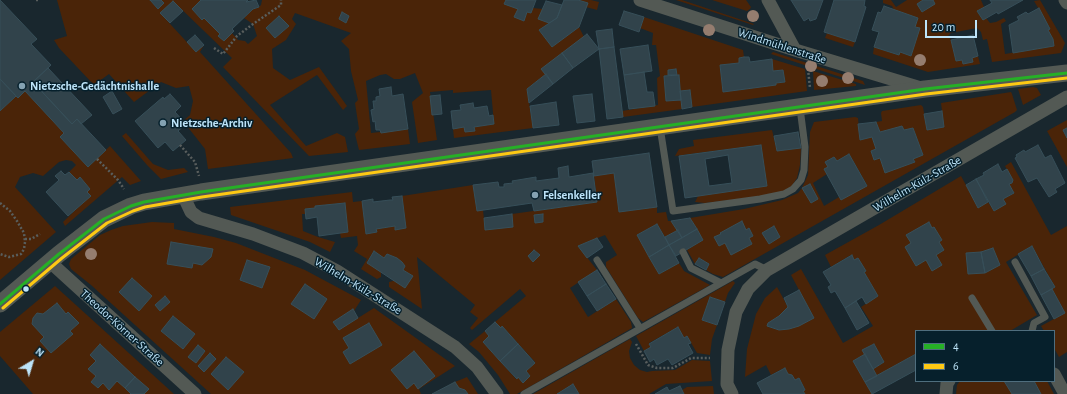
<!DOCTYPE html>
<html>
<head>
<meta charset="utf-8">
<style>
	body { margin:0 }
	#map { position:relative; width:1067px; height:394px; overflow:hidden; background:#19272e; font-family:"Alegreya Sans",sans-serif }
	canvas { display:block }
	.legend { position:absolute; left:915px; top:330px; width:140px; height:52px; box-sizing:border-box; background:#06202c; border:1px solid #4f6e7e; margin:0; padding:5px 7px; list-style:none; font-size:12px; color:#bde4f9 }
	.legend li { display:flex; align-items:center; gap:8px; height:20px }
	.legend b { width:20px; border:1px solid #4f6e7e }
	.north { position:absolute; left:12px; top:342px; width:40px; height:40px; -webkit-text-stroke:3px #06202c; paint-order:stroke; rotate:38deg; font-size:11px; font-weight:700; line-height:16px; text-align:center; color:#bde4f9 }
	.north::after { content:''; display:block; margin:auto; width:14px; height:18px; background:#bde4f9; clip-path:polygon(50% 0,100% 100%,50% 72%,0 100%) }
	.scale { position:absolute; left:925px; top:20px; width:52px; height:18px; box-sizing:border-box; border:2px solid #bde4f9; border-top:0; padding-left:5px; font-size:12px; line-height:14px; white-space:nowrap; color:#bde4f9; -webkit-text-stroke:3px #06202c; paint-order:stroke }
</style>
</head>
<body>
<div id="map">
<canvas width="1067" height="394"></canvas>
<ul class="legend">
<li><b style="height:5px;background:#26b026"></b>4</li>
<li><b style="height:5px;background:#fec914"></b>6</li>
</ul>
<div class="north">N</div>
<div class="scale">20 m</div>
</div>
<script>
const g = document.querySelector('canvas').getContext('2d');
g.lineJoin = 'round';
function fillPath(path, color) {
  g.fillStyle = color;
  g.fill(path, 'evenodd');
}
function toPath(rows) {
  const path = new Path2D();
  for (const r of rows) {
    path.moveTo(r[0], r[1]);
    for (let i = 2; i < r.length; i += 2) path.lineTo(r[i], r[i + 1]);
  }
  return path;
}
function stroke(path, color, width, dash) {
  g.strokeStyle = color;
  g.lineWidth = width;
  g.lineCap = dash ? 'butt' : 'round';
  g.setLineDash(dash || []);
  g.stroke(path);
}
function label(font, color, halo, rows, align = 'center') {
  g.font = font + ' "Alegreya Sans",sans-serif';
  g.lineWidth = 3;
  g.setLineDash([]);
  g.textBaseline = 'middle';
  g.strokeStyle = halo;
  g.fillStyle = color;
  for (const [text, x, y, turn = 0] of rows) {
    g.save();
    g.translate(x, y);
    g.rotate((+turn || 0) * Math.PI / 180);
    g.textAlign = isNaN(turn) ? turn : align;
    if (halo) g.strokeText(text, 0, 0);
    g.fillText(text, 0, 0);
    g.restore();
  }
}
const green = toPath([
	[57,0,150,0,158,9,164,3,161,0,201,0,192,9,202,20,204,18,220,34,219,36,224,41,232,33,238,40,245,41,248,44,257,36,253,24,244,18,253,9,259,7,261,5,262,0,506,0,505,4,518,9,515,17,524,21,527,12,531,13,533,8,543,9,539,19,549,23,539,30,552,47,579,27,584,37,546,74,527,89,533,128,454,138,453,129,464,127,475,131,474,127,494,124,491,90,453,93,453,90,430,92,437,140,418,143,412,102,423,93,415,73,400,79,394,79,386,74,380,75,366,81,371,133,408,129,410,144,359,150,355,134,359,129,355,103,358,100,351,71,349,49,341,41,351,33,295,13,292,19,296,24,286,40,272,49,273,68,290,80,319,67,347,106,343,110,317,75,270,105,306,146,337,133,345,137,348,152,309,156,223,67,232,58,173,1,160,13,196,52,204,45,200,52,291,153,293,158,208,169,205,149,183,121,190,115,193,101,189,86,176,88,161,82,134,102,109,74,94,85,59,48,54,40,67,36],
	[279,16,289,26,275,38,266,28],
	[578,0,591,0,599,2,597,10,586,7,587,3],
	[676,0,682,0,754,24,753,25],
	[712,0,746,0,751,7,750,9,747,11],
	[883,0,891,0,896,7,907,0,981,0,984,7,977,11,983,20,986,18,990,23,996,22,1004,18,1006,21,1001,24,1005,54,1053,46,1053,39,1048,30,1050,28,1034,1,1040,0,1065,43,1061,53,992,62,987,39,983,40,981,32,977,28,951,33,948,36,951,40,956,61,962,60,963,64,973,62,972,58,978,56,980,64,928,72,873,54,874,47,898,55,900,52,911,56,919,28,915,27,918,18,894,10,892,6,883,3],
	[644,17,743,50,744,57,739,58,739,63,720,65,723,92,776,85,776,83,785,82,783,70,773,71,772,59,805,69,807,91,692,107,690,90,680,91,679,75,677,75,676,69,668,70,668,75,664,76,666,101,681,100,682,109,623,117,622,111,658,105,657,78,660,76,656,45,652,45,653,33,640,28],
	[827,33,855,42,853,47,825,38],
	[773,52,863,81,865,85,771,54],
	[813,71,856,84,856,86,814,90],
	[1033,87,1037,88,1041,95,1023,105,1018,89],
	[25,91,64,133,60,137,88,167,110,146,141,181,130,185,122,177,65,226,63,222,90,196,87,192,90,189,80,178,77,180,69,172,76,165,72,161,66,160,59,162,43,176,33,173,20,177,15,187,56,232,0,280,0,111,16,96,18,98],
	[1011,92,1012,94,1017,110,1015,112,723,277,713,274,706,270,709,264,699,258,695,264,687,250,703,240,690,218,744,209,782,200,798,193,802,188,808,175,810,132,814,122,855,117,858,118,860,140,872,137,876,149,871,151,874,160,880,158,885,172,915,162,913,159,923,155,913,128,904,130,880,132,876,122,882,121,881,113,882,111,921,105,923,107,927,130,944,127,941,103],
	[849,154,867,185,841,199,839,197,824,206,813,183,827,174,824,169,828,167,825,162,834,157,837,161],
	[1067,120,1067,128,1063,131,1067,138,1067,167,1047,131],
	[772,130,777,151,801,148,800,165,797,178,791,187,785,191,756,197,705,203,695,202,698,196,766,186,761,145,675,156,679,149,694,146,693,140],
	[126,133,153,164,168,170,184,168,188,172,161,179,147,165,122,136],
	[1011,162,1051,235,1067,226,1067,352,1059,357,1054,348,1054,331,1044,331,1041,326,1065,313,1052,289,1055,287,1032,246,1006,262,1037,315,1010,331,916,331,916,354,877,376,873,369,884,362,874,344,863,350,865,354,853,361,872,394,805,394,803,391,805,389,799,378,795,380,792,375,788,374,784,368,771,375,766,365,745,377,747,349,756,314,765,298,777,287,788,307,779,316,768,323,768,327,779,330,789,329,814,318,791,275,801,269,843,343,873,326,861,307,878,296,864,272,866,271,858,259,854,260,851,255,831,267,825,255,879,225,961,176,978,207,988,202,994,211,1006,204,1003,199,1014,193,1009,184,1012,183,1013,180,1005,166],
	[614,173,619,212,657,207,657,213,666,212,668,221,671,221,678,230,665,237,657,224,637,235,659,274,679,263,684,271,710,285,643,322,638,318,606,267,606,262,617,255,605,235,578,246,597,270,570,288,588,317,616,299,631,322,632,328,517,394,510,394,498,375,479,352,469,344,485,331,489,336,483,342,516,379,518,377,523,382,530,376,526,371,535,362,502,326,501,328,495,322,526,296,520,289,472,330,470,328,478,318,470,312,475,305,417,257,422,309,389,287,389,282,412,276,403,270,405,266,397,258,387,254,384,258,374,251,367,262,381,272,381,277,377,279,361,269,367,259,354,251,358,245,357,236,341,238,340,233,348,232,344,203,315,206,315,208,305,209,305,214,302,214,303,231,318,237,335,242,330,252,310,242,231,215,230,207,352,192,353,202,362,201,366,234,377,232,376,229,395,226,395,230,406,228,402,196,473,185,477,210,483,210,485,229,512,214,597,202,594,176],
	[152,222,174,223,174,229,214,237,236,243,305,270,361,300,354,311,358,318,374,308,455,366,419,389,421,394,211,394,91,285,71,269,69,264,71,259,100,235,111,230,123,226],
	[733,281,735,283,728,293,725,302,710,297,702,320,717,325,712,339,710,355,697,353,687,336,684,338,678,327,649,343,651,347,644,351,636,336],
	[55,286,174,394,33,394,0,356,0,332],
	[630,339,632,342,629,351,630,358,634,365,640,370,647,372,652,371,675,370,692,360,710,361,712,381,666,384,649,394,533,394],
	[467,377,478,394,432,394,455,382],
	[960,381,1047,381,1054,394,956,394,957,385],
	[713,386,714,394,684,394,682,390,687,387]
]);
const building = toPath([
	[0,0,37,39,31,44,51,65,33,82,72,124,77,119,106,150,88,167,60,137,64,133,25,91,18,98,0,79,0,0],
	[150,0,161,0,164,3,158,9,150,0],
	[201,0,248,0,246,2,256,0,259,7,253,9,232,29,234,31,224,41,218,36,220,34,204,18,202,20,192,9,201,0],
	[506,0,536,0,531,13,527,12,524,21,514,17,518,9,504,4,506,0],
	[564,0,578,0,588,3,579,27,552,47,539,30,557,18,564,0],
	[791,0,823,0,816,19,810,21,809,18,804,21,791,0],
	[834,0,865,0,864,6,866,7,855,42,824,32,834,0],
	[923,0,933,0,935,4,922,12,917,4,923,0],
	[990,0,1023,0,998,14,997,12,983,20,977,11,992,3,990,0],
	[173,1,183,11,170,23,160,13,173,1],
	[546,1,562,5,557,18,549,23,538,19,546,1],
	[884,6,918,18,915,27,920,28,911,56,900,52,899,55,874,47,879,32,872,30,878,12,881,13,884,6],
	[1039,8,1050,29,1048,30,1053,39,1054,46,1013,53,1009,25,1019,20,1017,17,1026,12,1028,14,1039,8],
	[624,11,644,17,639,32,619,25,624,11],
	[342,12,349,16,346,23,339,19,342,12],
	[279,16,289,26,275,38,266,28,279,16],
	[612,29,614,47,599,49,596,31,612,29],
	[587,34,599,49,573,68,562,53,587,34],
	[195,35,204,45,196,52,187,42,195,35],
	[973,35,978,56,972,58,973,62,963,64,962,60,956,61,951,40,973,35],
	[648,45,652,71,624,75,620,49,648,45],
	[614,47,623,117,607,119,599,49,614,47],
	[562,53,573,68,553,84,541,69,562,53],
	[744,57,749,57,750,62,772,59,773,71,783,70,785,82,776,83,776,85,723,92,720,65,739,63,739,58,744,57],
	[48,68,92,115,81,124,77,119,72,124,33,82,48,68],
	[676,69,677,75,668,75,668,70,676,69],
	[644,72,647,92,653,92,655,106,629,109,624,75,644,72],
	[546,74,553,84,529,103,527,89,546,74],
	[679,75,681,100,666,101,664,76,679,75],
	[0,79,16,96,0,111,0,79],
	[391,87,392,96,403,94,408,129,381,133,380,130,376,130,375,121,373,122,371,110,374,109,373,101,376,101,376,97,380,96,379,89,391,87],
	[690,90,692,107,682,109,680,91,690,90],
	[112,91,122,109,113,114,103,97,112,91],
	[170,94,181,106,175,112,186,124,178,131,186,140,173,151,165,142,158,148,135,121,163,97,164,99,170,94],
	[592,94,595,121,577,123,573,96,592,94],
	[440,95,442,114,432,115,430,96,440,95],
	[556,102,559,125,533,128,530,106,556,102],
	[473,103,474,108,487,106,489,116,493,115,494,124,474,127,475,131,465,132,464,127,453,129,451,111,461,110,460,105,473,103],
	[942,111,944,127,927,130,924,114,942,111],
	[876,122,880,132,902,126,904,130,913,128,923,155,913,159,915,162,885,173,880,158,874,160,871,151,876,149,872,137,860,140,858,124,876,122],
	[1067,128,1067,138,1063,130,1067,128],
	[798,132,801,148,777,151,774,136,798,132],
	[761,145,767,186,685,198,679,156,761,145],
	[728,155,732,183,709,186,705,159,728,155],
	[1038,145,1045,158,1051,155,1065,183,1055,189,1057,192,1049,197,1037,178,1028,182,1015,158,1017,157,1016,155,1024,150,1025,152,1038,145],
	[649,153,657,207,619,212,614,173,594,176,592,161,649,153],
	[849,154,867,186,841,200,824,169,828,167,825,162,834,157,837,161,849,154],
	[998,164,1002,172,1007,169,1013,180,1012,183,1009,184,1014,193,1003,199,1006,204,994,211,976,179,984,175,983,173,998,164],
	[568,166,569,177,593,173,597,202,534,211,532,203,477,211,473,185,498,182,499,187,504,187,504,184,513,183,512,181,536,177,536,181,559,178,558,168,568,166],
	[61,171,65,175,69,172,77,180,80,177,90,189,87,192,91,196,68,216,46,192,59,180,55,176,61,171],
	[976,179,988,202,978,208,966,185,976,179],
	[810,184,818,199,811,203,802,188,810,184],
	[402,196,406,228,395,230,395,226,376,229,377,232,366,234,362,201,373,199,373,202,390,200,393,200,392,197,402,196],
	[345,203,348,232,319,236,317,217,306,219,305,209,315,208,315,206,345,203],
	[512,214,513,227,485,230,484,218,512,214],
	[543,214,543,222,535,223,534,215,543,214],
	[690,218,697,229,682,238,671,221,690,218],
	[742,221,746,230,749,228,753,236,749,238,752,244,731,255,725,243,719,246,714,237,721,234,720,233,742,221],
	[929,222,932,228,934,227,942,240,939,242,944,250,936,255,942,265,932,271,926,260,916,266,905,247,911,243,906,235,929,222],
	[657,224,669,245,649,257,637,235,657,224],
	[774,226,780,237,769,244,762,233,774,226],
	[697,229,703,240,676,256,669,245,697,229],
	[678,230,682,238,669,245,665,237,678,230],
	[597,238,603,247,587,258,578,246,597,238],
	[171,242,213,249,211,257,202,265,193,263,192,268,167,264,171,242],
	[669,245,679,263,659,274,649,257,669,245],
	[1032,246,1044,269,1031,276,1018,254,1032,246],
	[993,248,1000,265,985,273,981,252,993,248],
	[534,250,540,255,533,262,528,256,534,250],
	[374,251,384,258,387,254,397,258,402,262,405,266,403,270,413,276,405,288,367,263,374,251],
	[981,252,985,273,968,274,966,253,981,252],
	[852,255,854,260,858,258,866,271,864,272,878,296,866,304,862,297,845,308,835,291,831,293,828,287,831,285,823,272,852,255],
	[699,258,709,264,706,270,695,264,699,258],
	[247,260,270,267,262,288,240,280,247,260],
	[1044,269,1055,287,1041,295,1031,276,1044,269],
	[597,270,606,284,587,296,578,282,597,270],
	[132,278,152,296,139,311,119,292,132,278],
	[305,284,327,299,314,319,291,304,305,284],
	[606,284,616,299,597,311,587,296,606,284],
	[1052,289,1065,313,1054,319,1041,295,1052,289],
	[799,290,814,318,799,326,789,329,779,330,767,326,768,323,779,316,788,307,784,298,799,290],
	[165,296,170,302,160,311,155,305,165,296],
	[710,297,725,302,717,325,702,320,710,297],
	[856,301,869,323,857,330,845,308,856,301],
	[57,303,66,314,68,312,79,323,70,331,73,334,51,353,40,341,44,337,32,324,33,318,37,313,43,314,57,303],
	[353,309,358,318,339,330,333,322,353,309],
	[173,316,195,334,183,349,161,331,173,316],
	[495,322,501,328,502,326,518,344,500,361,483,342,489,336,485,331,495,322],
	[369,323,382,345,350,364,343,352,349,348,343,338,369,323],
	[678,327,684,338,687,336,691,343,688,344,693,353,672,365,668,359,657,365,654,359,650,362,644,351,651,347,649,344,678,327],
	[100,344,135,377,125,388,117,381,109,390,103,383,98,388,91,382,96,376,88,369,96,361,90,355,100,344],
	[518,344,535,363,526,371,530,376,523,383,518,377,517,379,500,361,518,344],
	[874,344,884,362,873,369,862,350,874,344],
	[198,345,205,351,196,363,188,357,198,345],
	[414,351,435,376,418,389,414,383,407,389,391,370,414,351],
	[210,353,216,359,204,372,198,366,210,353],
	[865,354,877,376,865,382,853,361,865,354],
	[916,354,916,370,872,394,865,382,916,354],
	[226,357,244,372,228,390,211,374,226,357],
	[785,368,788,374,792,375,795,380,799,378,805,390,803,391,805,394,763,394,757,383,785,368],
	[135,377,149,389,144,394,131,394,125,388,135,377],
	[1004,381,1034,381,1041,394,1012,394,1004,381],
	[455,382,459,388,465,390,468,394,432,394,455,382],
	[573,384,579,394,557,394,573,384],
	[680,386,684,394,655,394,667,387,669,391,680,386]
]);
const path = toPath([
	[36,0,38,0],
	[214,48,223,54,237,36,253,24,281,5,281,0],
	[808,69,810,88],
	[180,145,195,162,199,176],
	[97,159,118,180,124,189],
	[0,203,10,211,17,221,24,233,25,242,24,249,21,254,9,257,0,254],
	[25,239,31,239,40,234],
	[636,344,648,365,657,368,673,368,691,358,710,358]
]);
const service = toPath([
	[660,127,673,211,760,199,784,194,793,189,801,180,804,170,805,147,800,108],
	[683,252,691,268,721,283],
	[597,260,640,328],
	[1015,262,1045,317,1034,323,1032,331],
	[972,298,992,331],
	[524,394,755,264,767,270]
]);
const minor = toPath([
	[640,0,795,50,921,88],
	[768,0,795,50],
	[1065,0,1067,3],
	[183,195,191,212,199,218,253,234,303,253,337,271,455,347,477,367,497,394],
	[50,262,195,394],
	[1054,374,1065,394],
	[732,394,727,384,728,350,736,312,748,289,767,270,1067,97],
	[946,394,947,383,949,381]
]);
const tertiary = toPath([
	[0,304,59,254,104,219,131,206,144,202,201,192,925,89,1067,73]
]);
const bus1 = toPath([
	[0,304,59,254,104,219,131,206,144,202,201,192,925,89,1067,73]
]);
const bus2 = toPath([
	[3,308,62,258,107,223,133,211,145,207,202,197,926,94,1067,78]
]);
const trees = [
	[753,16],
	[709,30],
	[920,60],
	[811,66],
	[848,78],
	[822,81],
	[91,254]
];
const markers = [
	[22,86,4,"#84a2b2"],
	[163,123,4,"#84a2b2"],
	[535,195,4,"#84a2b2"],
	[26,289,3.5,"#bde4f9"]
];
const streetNames = [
	["Windmühlenstraße",782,46,18],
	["Wilhelm-Külz-Straße",917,184,-30],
	["Wilhelm-Külz-Straße",358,286,31],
	["Theodor-Körner-Straße",122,328,42]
];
const poiNames = [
	["Nietzsche-Gedächtnishalle",30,86],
	["Nietzsche-Archiv",171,123],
	["Felsenkeller",543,195]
];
fillPath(green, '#4a2408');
fillPath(building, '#31434b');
stroke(building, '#374f59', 1);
stroke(path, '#595e5d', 2.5, [2, 2]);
stroke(service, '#535954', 7);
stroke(minor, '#535954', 13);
stroke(tertiary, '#535954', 17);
stroke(bus1, '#26b026', 3);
stroke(bus2, '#fec914', 3);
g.fillStyle = '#957d6f';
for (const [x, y] of trees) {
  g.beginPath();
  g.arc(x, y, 6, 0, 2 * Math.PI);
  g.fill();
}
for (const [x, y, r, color] of markers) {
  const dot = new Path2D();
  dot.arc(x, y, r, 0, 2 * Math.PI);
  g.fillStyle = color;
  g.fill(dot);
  stroke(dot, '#06202c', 1.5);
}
label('12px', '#bde4f9', '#06202c', streetNames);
label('bold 12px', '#bde4f9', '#06202c', poiNames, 'left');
</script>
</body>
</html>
